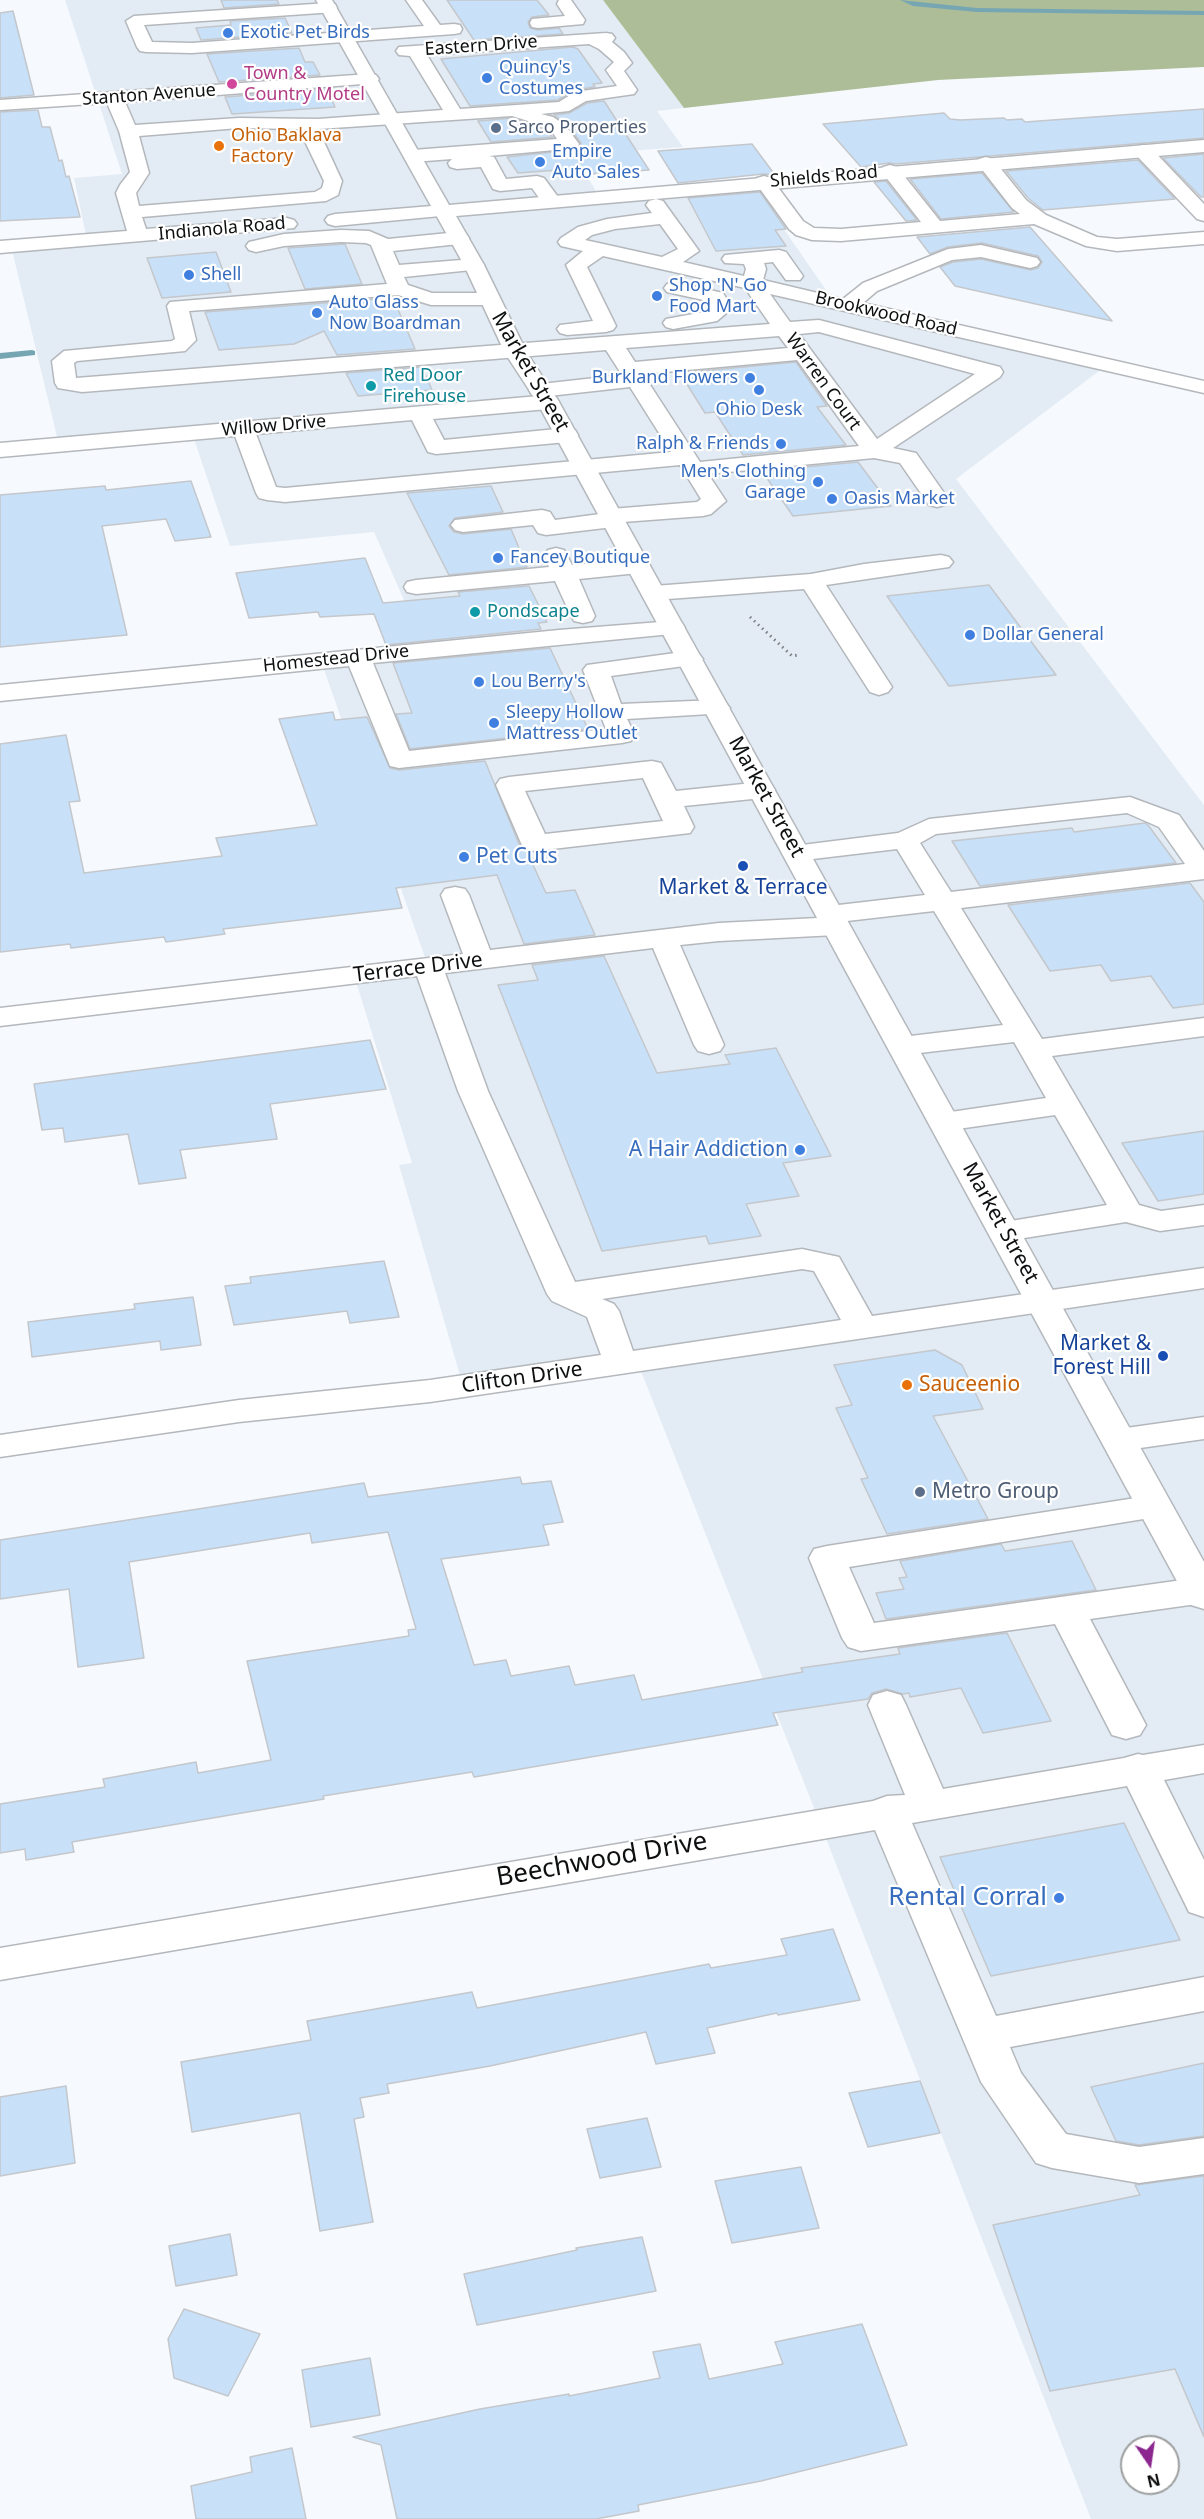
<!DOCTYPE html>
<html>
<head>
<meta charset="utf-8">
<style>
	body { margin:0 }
	#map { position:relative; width:1204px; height:2519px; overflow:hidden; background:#f6fafe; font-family:"Noto Sans",sans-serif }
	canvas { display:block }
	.north { position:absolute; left:1120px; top:2435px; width:60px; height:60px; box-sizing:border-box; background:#fff; border:2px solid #9e9f9f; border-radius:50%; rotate:167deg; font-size:16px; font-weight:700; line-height:24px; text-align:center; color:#0d0f10 }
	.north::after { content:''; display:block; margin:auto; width:21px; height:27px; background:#8b278f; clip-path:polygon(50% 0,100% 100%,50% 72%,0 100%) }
</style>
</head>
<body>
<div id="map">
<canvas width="1204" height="2519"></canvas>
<div class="north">N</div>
</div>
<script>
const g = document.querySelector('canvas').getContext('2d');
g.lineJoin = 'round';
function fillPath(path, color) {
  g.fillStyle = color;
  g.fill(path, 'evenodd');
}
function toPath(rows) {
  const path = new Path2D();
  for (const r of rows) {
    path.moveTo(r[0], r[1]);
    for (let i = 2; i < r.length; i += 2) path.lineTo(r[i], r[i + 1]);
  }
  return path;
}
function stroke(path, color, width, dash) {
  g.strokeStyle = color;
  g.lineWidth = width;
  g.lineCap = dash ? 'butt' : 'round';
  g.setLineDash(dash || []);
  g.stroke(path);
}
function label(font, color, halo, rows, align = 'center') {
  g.font = font + ' "Noto Sans",sans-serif';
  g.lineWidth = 4.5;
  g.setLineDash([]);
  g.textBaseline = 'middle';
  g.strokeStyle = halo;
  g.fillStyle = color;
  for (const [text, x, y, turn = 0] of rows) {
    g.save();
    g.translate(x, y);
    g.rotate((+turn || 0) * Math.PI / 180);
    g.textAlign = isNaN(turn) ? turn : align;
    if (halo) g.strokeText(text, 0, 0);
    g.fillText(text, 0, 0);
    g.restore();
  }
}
const built = toPath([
	[65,0,603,0,684,108,657,111,683,147,574,155,599,196,752,183,835,303,1107,365,956,479,1204,805,1204,2519,1091,2519,820,1823,637,1361,463,1386,399,1165,412,1163,354,975,428,966,321,661,426,650,374,532,230,546,192,433,59,445,11,246,87,240,74,178,122,174],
	[1132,2447,1168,2447,1168,2483,1132,2483]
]);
const forest = toPath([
	[603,0,1204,0,1204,67,938,80,684,108]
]);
const stream = toPath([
	[900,0,977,8,1204,11,1204,15,977,12,913,6,900,0],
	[32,350,35,351,35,355,0,359,0,353,32,350]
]);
const building = toPath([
	[221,0,277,0,279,4,224,8,221,0],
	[447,0,537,0,549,15,532,17,528,22,530,28,538,30,559,28,563,34,474,40,447,0],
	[13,11,34,95,0,98,0,13,13,11],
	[285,18,292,33,201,40,196,28,231,25,230,21,285,18],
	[573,47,578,49,602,83,593,84,595,87,574,90,558,100,470,106,441,59,573,47],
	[299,48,305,62,313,62,320,75,219,82,207,54,299,48],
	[327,89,335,107,232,114,225,97,327,89],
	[604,101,649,170,591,174,586,168,518,173,507,157,579,149,581,143,567,124,554,115,569,113,587,103,604,101],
	[1204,109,1204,138,896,164,889,163,861,167,823,124,944,113,950,119,960,120,1004,118,1007,120,1022,119,1025,122,1204,109],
	[38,110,42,127,50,127,59,161,62,160,66,177,69,176,80,217,0,221,0,112,38,110],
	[512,118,540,127,553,137,491,142,478,121,512,118],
	[752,144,775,175,763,174,678,183,658,151,752,144],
	[1204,154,1204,197,1201,197,1163,158,1204,154],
	[1138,160,1175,199,1043,210,1028,198,1006,171,1138,160],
	[982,173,1014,212,941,219,910,179,982,173],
	[886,181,917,220,906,221,874,182,886,181],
	[760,192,786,229,775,230,786,246,716,251,688,198,760,192],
	[1030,227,1112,321,955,286,940,267,953,262,981,259,1031,270,1038,268,1042,262,1038,256,982,243,948,247,930,254,917,237,1030,227],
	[345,244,362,284,305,289,288,248,345,244],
	[216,252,231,292,162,298,147,258,216,252],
	[389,298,394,307,397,307,415,349,337,355,324,331,294,344,219,350,205,312,389,298],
	[796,362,827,406,817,407,846,445,743,455,715,412,705,413,680,373,796,362],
	[422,367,432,390,358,396,346,373,422,367],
	[858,462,891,506,793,516,762,471,858,462],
	[191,481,211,537,175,541,166,519,102,526,127,635,0,647,0,495,105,486,106,490,191,481],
	[491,486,503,512,455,518,449,526,454,532,463,534,511,529,527,567,449,575,407,493,491,486],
	[365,558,383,603,460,596,458,592,529,586,547,622,538,623,541,629,386,645,374,614,320,617,318,612,249,618,236,573,365,558],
	[989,585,1056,675,949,686,887,596,989,585],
	[550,648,588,729,410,749,396,714,412,713,393,663,550,648],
	[333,712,335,720,367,717,390,768,399,770,485,761,519,844,527,852,546,893,575,890,595,935,524,944,497,875,396,888,402,908,223,929,225,934,166,942,164,937,71,948,70,944,0,952,0,744,66,735,80,801,69,802,84,873,222,856,216,838,317,825,279,719,333,712],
	[1145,823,1148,825,1176,863,980,886,952,841,1072,828,1074,832,1145,823],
	[1190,883,1204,902,1204,1004,1173,1008,1151,976,1111,981,1101,965,1050,971,1008,905,1190,883],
	[604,956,657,1073,730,1064,725,1055,776,1048,831,1156,783,1163,799,1196,746,1204,761,1236,709,1244,706,1236,602,1251,498,985,538,980,532,965,604,956],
	[370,1040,386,1089,270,1104,277,1139,180,1150,186,1178,139,1184,128,1134,65,1142,63,1128,42,1130,34,1084,370,1040],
	[1204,1131,1204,1194,1158,1201,1122,1143,1204,1131],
	[384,1261,399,1317,350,1323,347,1311,234,1325,225,1286,251,1283,250,1277,384,1261],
	[193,1297,201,1345,161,1350,160,1341,32,1357,28,1322,135,1309,134,1304,193,1297],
	[935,1350,962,1365,983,1409,933,1416,988,1519,887,1534,861,1479,868,1478,836,1408,852,1405,834,1365,935,1350],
	[520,1477,522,1484,551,1481,563,1522,543,1525,549,1545,441,1559,474,1665,506,1660,511,1676,569,1666,575,1685,634,1675,642,1700,803,1672,801,1668,900,1654,898,1648,1007,1633,1051,1721,983,1733,961,1688,910,1697,909,1693,903,1694,886,1689,872,1693,868,1699,773,1713,778,1725,474,1777,472,1772,323,1796,324,1799,72,1842,74,1852,26,1860,25,1849,0,1853,0,1804,105,1787,103,1779,196,1762,198,1773,271,1760,247,1661,409,1636,408,1630,416,1629,388,1532,312,1543,310,1533,129,1562,144,1658,78,1667,69,1589,0,1599,0,1540,364,1483,368,1497,520,1477],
	[1072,1541,1096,1590,886,1619,876,1593,904,1589,899,1578,907,1577,900,1561,1001,1544,1005,1551,1072,1541],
	[1124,1823,1180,1940,991,1976,940,1857,1124,1823],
	[833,1929,860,2000,778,2015,777,2013,707,2028,715,2053,656,2064,646,2032,490,2066,387,2084,389,2093,360,2098,364,2117,354,2119,373,2222,320,2231,300,2113,192,2132,181,2062,311,2040,307,2021,472,1992,477,2008,709,1964,711,1968,787,1955,781,1939,833,1929],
	[1204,2063,1204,2136,1139,2145,1116,2141,1091,2087,1204,2063],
	[920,2081,940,2133,868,2147,849,2093,920,2081],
	[66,2086,75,2163,0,2176,0,2097,66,2086],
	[647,2118,661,2167,600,2178,587,2129,647,2118],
	[801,2167,819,2228,732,2243,715,2181,801,2167],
	[1204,2176,1204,2437,1175,2369,1050,2391,993,2225,1140,2195,1135,2185,1204,2176],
	[230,2234,237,2275,176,2286,169,2246,230,2234],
	[642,2237,656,2291,477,2325,464,2274,577,2250,576,2248,642,2237],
	[184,2309,260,2334,228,2396,174,2378,168,2339,184,2309],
	[862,2324,907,2445,761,2481,638,2505,639,2511,596,2519,397,2519,381,2445,353,2437,480,2409,569,2394,569,2396,660,2378,653,2352,700,2344,709,2379,783,2364,775,2342,862,2324],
	[370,2358,380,2415,311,2427,302,2370,370,2358],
	[292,2448,306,2519,196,2519,191,2486,252,2472,250,2457,292,2448]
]);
const path = toPath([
	[750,617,792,656,799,655]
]);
const minor = toPath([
	[406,0,422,0,440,25,454,24,460,25,462,29,460,33,454,34,192,53,146,52,140,51,137,47,126,21,134,16,329,3,335,4,337,8,335,12,144,25,152,42,192,43,424,26,406,0],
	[559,0,571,0,585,20,583,24,538,28,532,27,530,23,532,19,565,16,557,4,559,0],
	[606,33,612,34,615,38,612,42,624,52,632,63,624,71,637,90,634,94,586,101,569,111,541,114,553,117,565,125,579,144,577,148,489,156,494,157,506,179,537,176,544,178,561,201,558,205,544,205,532,188,500,191,493,189,481,167,457,169,450,167,448,163,452,159,413,162,406,160,404,156,406,152,413,150,557,139,553,133,541,125,512,116,318,129,342,181,338,195,326,201,142,217,146,229,287,218,294,220,297,224,294,228,0,253,0,241,127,231,116,193,120,185,130,172,119,131,107,103,0,110,0,100,370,74,376,75,379,79,376,83,125,102,135,125,239,118,318,119,443,110,410,56,399,55,396,51,399,47,606,33],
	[589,44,599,49,614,62,606,70,617,86,575,92,559,102,460,109,427,55,589,44],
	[239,128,299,129,324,181,322,188,315,192,139,206,136,193,149,173,139,136,239,128],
	[1143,145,1150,147,1204,204,1204,221,1197,219,1136,155,1134,151,1136,147,1143,145],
	[986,157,993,159,1026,200,1046,215,1097,237,1117,239,1204,232,1204,244,1117,251,1086,246,1034,224,841,241,812,240,796,235,789,229,755,182,757,178,764,176,771,178,803,221,814,228,841,229,921,222,881,171,883,167,890,165,897,167,940,221,1020,214,1012,208,977,163,979,159,986,157],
	[656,199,663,201,699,251,683,262,744,276,746,269,744,264,725,263,722,259,725,255,779,250,786,252,803,276,800,280,786,280,773,262,764,263,766,269,763,280,843,299,863,283,948,249,981,245,1037,258,1040,262,1037,266,1030,268,981,257,952,260,877,291,863,303,1204,381,1204,393,770,294,790,322,819,320,1000,367,1003,372,1000,377,893,448,916,453,949,500,945,505,937,507,929,505,900,463,874,458,708,474,726,501,711,514,703,516,623,522,613,527,546,535,538,533,533,525,463,532,455,530,451,525,455,520,542,510,550,512,555,520,600,514,603,511,611,509,697,502,701,499,680,465,285,502,267,500,259,498,256,493,235,436,0,457,0,443,539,396,532,395,529,390,532,385,622,375,606,350,82,392,58,388,55,383,52,361,64,351,172,341,175,339,167,306,170,302,387,284,371,245,366,243,341,242,284,246,256,252,249,250,246,246,249,242,284,234,341,230,369,231,388,239,459,232,466,234,469,238,466,242,459,244,393,251,399,265,474,259,481,261,484,265,481,269,404,277,408,285,432,293,490,293,497,295,500,299,497,303,490,305,431,305,398,295,189,311,196,340,185,351,77,361,74,363,76,378,770,324,745,288,603,256,587,267,616,326,613,330,606,332,567,335,560,333,557,329,560,325,593,321,566,265,583,251,561,246,558,242,561,238,578,227,607,219,652,213,646,205,649,201,656,199],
	[660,224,678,249,662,257,585,240,592,235,615,229,660,224],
	[819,332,975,374,877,439,799,334,819,332],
	[779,336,788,348,635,362,626,348,779,336],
	[797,360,859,446,700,462,643,374,797,360],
	[630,387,671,452,285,488,276,487,256,434,412,420,428,452,436,454,567,442,575,440,578,435,575,430,567,428,444,440,433,419,548,409,556,407,559,402,556,397,549,396,630,387],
	[444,205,451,207,454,211,451,215,335,226,328,224,325,220,328,216,335,214,444,205],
	[674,282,723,293,732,308,717,321,673,329,666,327,663,323,666,319,704,312,711,306,708,301,667,292,664,288,667,284,674,282],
	[556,548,564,550,572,565,638,559,646,561,650,566,646,571,638,573,579,579,595,616,592,621,583,623,574,621,571,616,555,581,416,594,407,592,404,587,407,582,416,580,549,567,544,555,548,550,556,548],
	[941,555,949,557,953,562,949,567,826,585,892,687,888,692,879,695,870,692,804,589,654,600,645,598,642,593,645,588,654,586,811,574,864,564,941,555],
	[673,621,682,623,685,628,682,633,373,663,409,751,606,729,583,670,587,665,690,651,699,654,703,659,699,664,611,676,621,704,717,700,726,703,730,708,726,713,627,719,635,735,631,741,622,743,399,768,390,766,349,666,0,701,0,685,559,630,673,621],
	[652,761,661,763,676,791,762,782,771,784,775,790,771,796,762,798,684,806,694,827,690,833,535,851,525,849,521,843,496,785,500,779,509,777,652,761],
	[643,778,663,821,545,834,525,791,643,778],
	[1130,797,1179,815,1204,851,1204,879,961,908,1042,1039,1204,1018,1204,1036,1052,1056,1139,1205,1161,1211,1204,1205,1204,1225,1160,1231,1126,1222,1005,1241,993,1238,989,1231,993,1224,1107,1205,1055,1115,944,1131,933,1129,928,1122,933,1115,944,1113,1046,1098,1014,1042,902,1055,891,1052,887,1046,891,1040,902,1037,1003,1025,934,911,847,921,850,926,846,932,836,935,719,941,680,945,724,1045,720,1051,709,1054,698,1051,694,1045,653,948,445,973,488,1091,575,1282,802,1249,839,1257,872,1316,1204,1268,1204,1288,430,1402,239,1422,0,1457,0,1435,239,1400,430,1380,601,1355,587,1317,552,1301,547,1294,458,1091,417,976,0,1026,0,1008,463,954,441,895,445,889,455,887,465,889,469,895,490,950,719,923,818,918,816,915,820,909,830,906,925,895,897,849,796,861,786,859,782,853,786,847,898,833,929,819,1130,797],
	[1127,813,1159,827,1185,864,951,892,920,843,936,834,1127,813],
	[802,1269,814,1271,841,1320,633,1351,619,1311,614,1304,602,1299,802,1269],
	[1204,1417,1204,1439,1119,1451,1106,1448,1101,1440,1106,1432,1119,1429,1204,1417],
	[1155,1495,1168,1499,1173,1507,1168,1515,849,1567,874,1623,1204,1577,1204,1603,1090,1619,1146,1725,1140,1735,1126,1739,1112,1735,1055,1624,861,1651,848,1647,842,1638,809,1558,814,1549,827,1546,1155,1495],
	[887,1691,901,1695,906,1705,943,1789,1124,1758,1138,1754,1143,1755,1204,1745,1204,1773,1164,1780,1204,1860,1204,1917,1189,1912,1127,1786,912,1823,996,2016,1204,1977,1204,2011,1010,2047,1021,2073,1066,2134,1139,2147,1204,2138,1204,2174,1139,2183,1052,2168,1036,2163,981,2082,875,1830,0,1980,0,1948,873,1801,887,1796,905,1795,868,1705,873,1695,887,1691]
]);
const major = toPath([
	[316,0,332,0,449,205,1204,140,1204,152,456,216,484,265,527,353,559,402,1204,1562,1204,1609,1191,1605,1185,1596,537,402,505,353,464,265,316,0]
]);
const markers = [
	[228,33,6,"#3f7fe0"],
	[487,78,6,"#3f7fe0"],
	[232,84,6,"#d1479c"],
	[496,128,6,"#5c6f8a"],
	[219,146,6,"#e8710a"],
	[540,162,6,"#3f7fe0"],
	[189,275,6,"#3f7fe0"],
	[657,296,6,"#3f7fe0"],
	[317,313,6,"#3f7fe0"],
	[750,378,6,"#3f7fe0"],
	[371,386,6,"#0f9aa8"],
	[759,390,6,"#3f7fe0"],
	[781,444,6,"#3f7fe0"],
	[818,482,6,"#3f7fe0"],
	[832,499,6,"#3f7fe0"],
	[498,558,6,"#3f7fe0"],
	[475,612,6,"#0f9aa8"],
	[970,635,6,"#3f7fe0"],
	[479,682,6,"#3f7fe0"],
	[494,723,6,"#3f7fe0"],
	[464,857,6,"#3f7fe0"],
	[743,866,6,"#1a4fb4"],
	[800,1150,6,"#3f7fe0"],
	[1163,1356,6,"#1a4fb4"],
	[907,1385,6,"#e8710a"],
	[920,1492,6,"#5c6f8a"],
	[1059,1898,6,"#3f7fe0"]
];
const farShopnames = [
	["Exotic Pet Birds",240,33],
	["Quincy's",499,68],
	["Costumes",499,89],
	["Empire",552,152],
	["Auto Sales",552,173],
	["Shell",201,275],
	["Shop 'N' Go",669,286],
	["Food Mart",669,307],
	["Auto Glass",329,303],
	["Now Boardman",329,324],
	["Burkland Flowers",738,378,"right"],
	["Ohio Desk",759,410,"center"],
	["Ralph & Friends",769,444,"right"],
	["Men's Clothing",806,472,"right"],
	["Garage",806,493,"right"],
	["Oasis Market",844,499],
	["Fancey Boutique",510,558],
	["Dollar General",982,635],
	["Lou Berry's",491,682],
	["Sleepy Hollow",506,713],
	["Mattress Outlet",506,734]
];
const farStreetnames = [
	["Eastern Drive",481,46,-4],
	["Stanton Avenue",149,95,-4],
	["Shields Road",824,177,-5],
	["Indianola Road",222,229,-5],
	["Brookwood Road",886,314,13],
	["Warren Court",823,382,54],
	["Willow Drive",274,426,-5],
	["Homestead Drive",336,659,-6]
];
const farHotelnames = [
	["Town &",244,74],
	["Country Motel",244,95]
];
const farServicenames = [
	["Sarco Properties",508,128]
];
const farFoodnames = [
	["Ohio Baklava",231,136],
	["Factory",231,157]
];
const farCulturenames = [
	["Red Door",383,376],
	["Firehouse",383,397],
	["Pondscape",487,612]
];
const streetNames = [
	["Market Street",530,372,60],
	["Market Street",766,797,61],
	["Terrace Drive",418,968,-7],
	["Market Street",1000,1223,61],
	["Clifton Drive",522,1378,-8]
];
const shopNames = [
	["Pet Cuts",476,857],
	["A Hair Addiction",788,1150,"right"]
];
const transitNames = [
	["Market & Terrace",743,888],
	["Market &",1151,1344,"right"],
	["Forest Hill",1151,1368,"right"]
];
const foodNames = [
	["Sauceenio",919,1385]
];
const serviceNames = [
	["Metro Group",932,1492]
];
const nearStreetnames = [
	["Beechwood Drive",602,1860,-10]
];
const nearShopnames = [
	["Rental Corral",1047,1898]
];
fillPath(built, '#e3ecf5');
fillPath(forest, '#adbd98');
fillPath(stream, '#77a6b3');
fillPath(building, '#c8e1f9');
stroke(building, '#c4c7cb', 1.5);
stroke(minor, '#b4b8bc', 3);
stroke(major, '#b4b8bc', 3);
stroke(path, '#7c7f81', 3, [1.5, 4]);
fillPath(minor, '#fff');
fillPath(major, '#fff');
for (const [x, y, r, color] of markers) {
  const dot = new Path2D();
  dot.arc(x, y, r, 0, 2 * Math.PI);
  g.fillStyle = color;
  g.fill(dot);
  stroke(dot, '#fff', 2);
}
label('18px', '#366cbe', '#fff', farShopnames, 'left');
label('18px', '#0d0f10', '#fff', farStreetnames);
label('18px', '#b23c85', '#fff', farHotelnames, 'left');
label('18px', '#4e5e75', '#fff', farServicenames, 'left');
label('18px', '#c56008', '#fff', farFoodnames, 'left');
label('18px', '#0d838f', '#fff', farCulturenames, 'left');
label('21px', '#0d0f10', '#fff', streetNames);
label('21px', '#366cbe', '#fff', shopNames, 'left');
label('21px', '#164399', '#fff', transitNames);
label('21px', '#c56008', '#fff', foodNames, 'left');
label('21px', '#4e5e75', '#fff', serviceNames, 'left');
label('26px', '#0d0f10', '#fff', nearStreetnames);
label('26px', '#366cbe', '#fff', nearShopnames, 'right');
</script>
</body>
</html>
